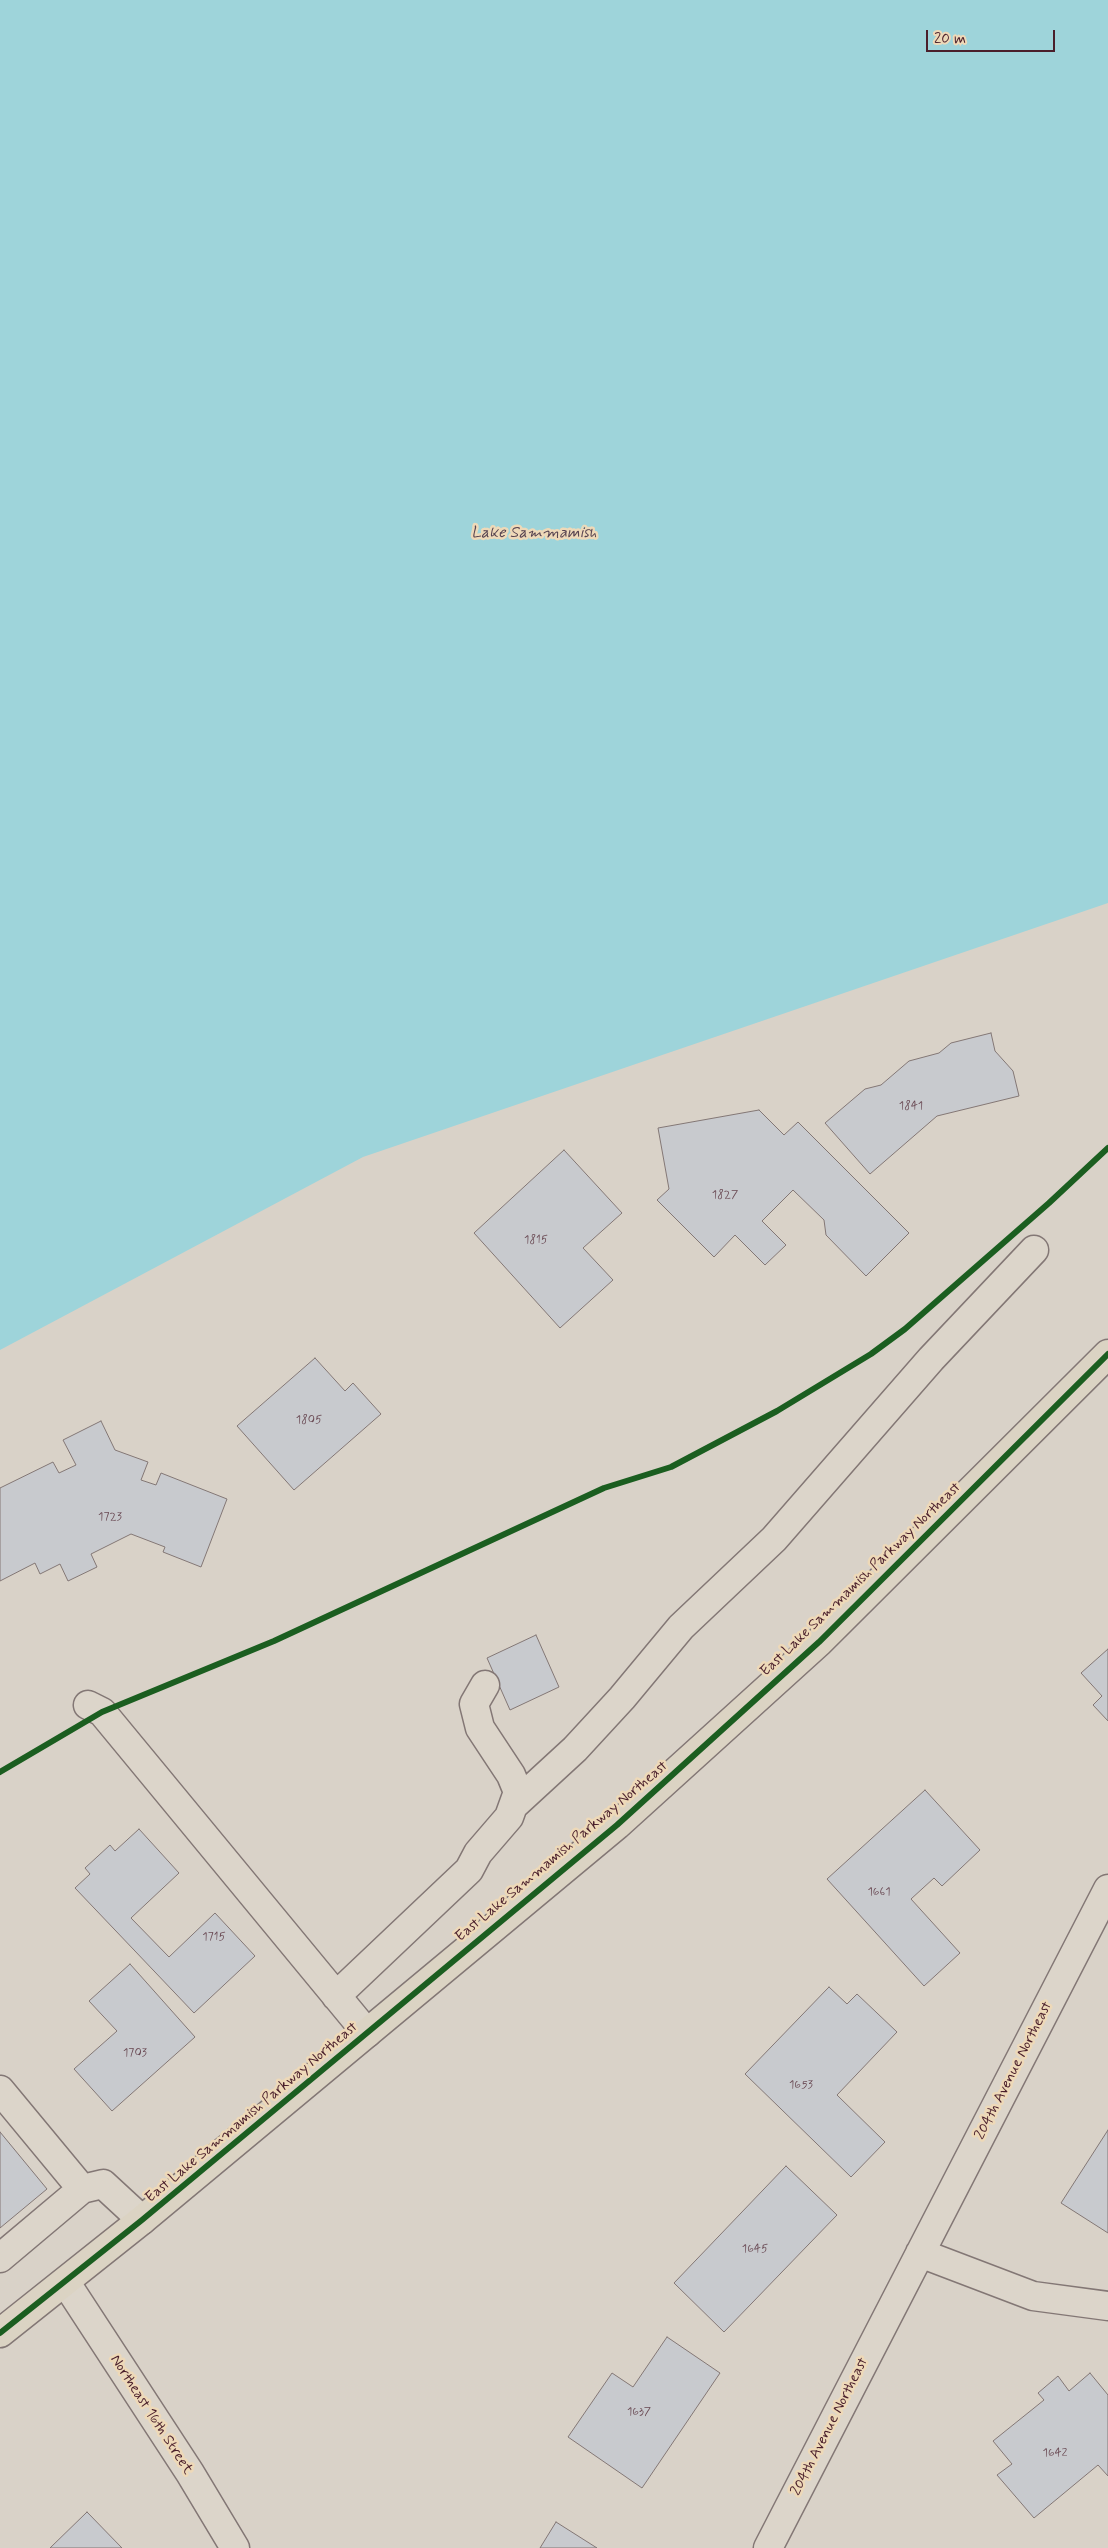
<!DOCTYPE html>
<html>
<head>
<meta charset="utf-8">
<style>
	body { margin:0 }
	#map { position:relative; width:1108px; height:2548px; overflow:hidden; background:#d9d2c8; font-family:Mynerve,sans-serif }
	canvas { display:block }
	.scale { position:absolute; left:926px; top:30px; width:129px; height:22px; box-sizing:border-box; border:2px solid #4a1f2b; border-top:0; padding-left:6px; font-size:15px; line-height:18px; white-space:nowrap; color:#4a1f2b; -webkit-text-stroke:4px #eed9b8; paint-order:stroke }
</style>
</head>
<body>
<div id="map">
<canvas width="1108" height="2548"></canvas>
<div class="scale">20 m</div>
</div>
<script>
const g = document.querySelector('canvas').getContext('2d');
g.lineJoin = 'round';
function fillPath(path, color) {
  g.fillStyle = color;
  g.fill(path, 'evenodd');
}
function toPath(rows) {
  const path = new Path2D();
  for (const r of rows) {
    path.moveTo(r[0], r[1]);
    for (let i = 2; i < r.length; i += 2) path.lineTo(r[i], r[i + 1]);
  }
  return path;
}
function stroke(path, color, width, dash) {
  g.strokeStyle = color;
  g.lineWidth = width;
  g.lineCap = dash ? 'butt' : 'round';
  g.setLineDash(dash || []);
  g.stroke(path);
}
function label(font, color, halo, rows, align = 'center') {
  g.font = font + ' Mynerve,sans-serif';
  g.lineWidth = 5;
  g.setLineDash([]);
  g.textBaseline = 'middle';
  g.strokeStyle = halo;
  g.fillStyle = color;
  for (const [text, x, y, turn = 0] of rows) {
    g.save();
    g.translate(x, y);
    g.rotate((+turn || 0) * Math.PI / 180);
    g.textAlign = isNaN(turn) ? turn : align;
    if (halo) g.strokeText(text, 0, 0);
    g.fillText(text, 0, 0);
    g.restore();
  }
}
const water = toPath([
	[0,0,1108,0,1108,903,363,1157,0,1350]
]);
const building = toPath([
	[991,1033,995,1051,1013,1071,1019,1096,937,1116,870,1174,825,1123,865,1089,881,1085,909,1061,939,1053,951,1043,991,1033],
	[759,1110,784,1135,798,1122,909,1233,866,1276,826,1235,824,1220,793,1190,762,1221,786,1245,765,1265,735,1235,714,1257,657,1200,669,1189,658,1128,759,1110],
	[564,1150,622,1213,583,1248,613,1280,560,1328,474,1233,564,1150],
	[315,1358,345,1391,353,1383,381,1414,294,1490,237,1426,315,1358],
	[101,1421,115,1450,148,1462,141,1480,156,1485,161,1473,227,1499,201,1567,163,1552,165,1547,131,1534,91,1554,97,1567,68,1581,60,1564,40,1574,35,1563,0,1581,0,1488,53,1462,59,1473,76,1465,63,1440,101,1421],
	[536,1635,559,1687,510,1710,487,1658,536,1635],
	[1108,1649,1108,1721,1093,1705,1102,1696,1081,1673,1108,1649],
	[925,1790,980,1850,942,1886,934,1878,911,1899,960,1953,924,1986,827,1879,925,1790],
	[139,1829,179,1873,131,1918,169,1957,215,1913,255,1956,194,2013,75,1888,90,1874,85,1868,110,1845,115,1851,139,1829],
	[130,1964,195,2037,112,2111,74,2069,117,2031,89,2001,130,1964],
	[829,1987,847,2004,857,1994,897,2032,837,2095,885,2142,851,2177,745,2074,829,1987],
	[1108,2130,1108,2233,1061,2203,1108,2130],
	[0,2132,47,2189,0,2228,0,2132],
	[786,2166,837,2215,724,2332,674,2283,786,2166],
	[667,2337,720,2373,642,2488,568,2437,612,2373,633,2387,667,2337],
	[1090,2373,1108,2395,1108,2476,1098,2465,1034,2518,997,2475,1012,2464,993,2441,1044,2400,1038,2393,1058,2376,1069,2391,1090,2373],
	[87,2512,122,2548,50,2548,87,2512],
	[556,2522,597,2548,540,2548,556,2522]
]);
const minor = toPath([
	[88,1705,102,1712,367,2033],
	[513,1806,575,1749,622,1698,681,1627,774,1539,931,1359,1034,1250],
	[336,1996,469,1870,478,1853,509,1817,518,1792,511,1775,480,1728,474,1704,485,1685],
	[0,2090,82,2189],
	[920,2253,1033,2296,1108,2306],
	[0,2258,82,2189,103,2184,142,2220],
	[66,2283,190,2473,235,2548],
	[768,2548,1108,1889]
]);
const major = toPath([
	[0,2333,142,2220,617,1825,819,1642,1108,1354]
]);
const cycleway = toPath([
	[0,1772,102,1712,274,1641,604,1488,671,1467,777,1411,871,1354,905,1329,1049,1203,1108,1148],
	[0,2333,142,2220,617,1825,819,1642,1108,1354]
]);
const numberNames = [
	["1841",911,1106],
	["1827",725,1195],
	["1815",536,1240],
	["1805",309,1420],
	["1723",110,1517],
	["1661",879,1892],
	["1715",214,1937],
	["1703",135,2053],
	["1653",801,2085],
	["1645",755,2249],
	["1637",639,2412],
	["1642",1055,2453]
];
const streetNames = [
	["East Lake Sammamish Parkway Northeast",861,1580,-44],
	["East Lake Sammamish Parkway Northeast",562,1852,-40],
	["204th Avenue Northeast",1014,2071,-63],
	["East Lake Sammamish Parkway Northeast",252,2113,-40],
	["Northeast 16th Street",151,2415,57],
	["204th Avenue Northeast",830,2427,-63]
];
const waterNames = [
	["Lake Sammamish",534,534]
];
fillPath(water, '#9ed4da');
fillPath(building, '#c8cace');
stroke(building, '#837775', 1);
stroke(minor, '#837775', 31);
stroke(major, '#837775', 31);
stroke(minor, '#dcd5ca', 28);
stroke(major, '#dbd3c3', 28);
stroke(cycleway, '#1b5e20', 6);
label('12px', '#6a4a54', null, numberNames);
label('15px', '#4a1f2b', '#eed9b8', streetNames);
label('italic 16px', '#564350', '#eed9b8', waterNames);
</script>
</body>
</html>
